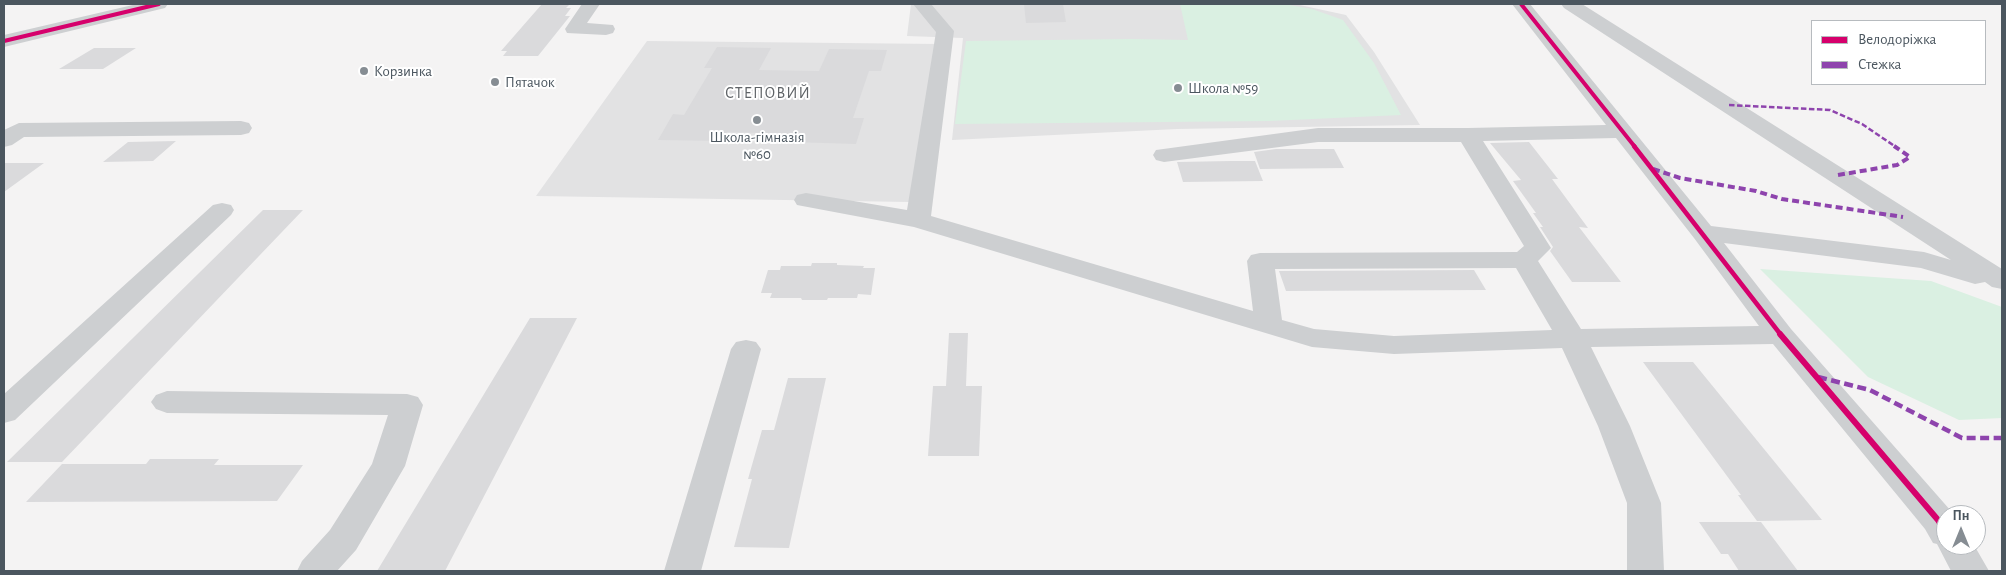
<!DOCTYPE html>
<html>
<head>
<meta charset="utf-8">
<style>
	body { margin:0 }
	#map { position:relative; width:2006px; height:575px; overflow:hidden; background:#f4f3f3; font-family:"Alegreya Sans",sans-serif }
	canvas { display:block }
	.frame { position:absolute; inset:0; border:5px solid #4b565f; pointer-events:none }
	.legend { position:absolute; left:1811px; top:20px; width:175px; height:65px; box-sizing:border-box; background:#fff; border:1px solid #b7bbbf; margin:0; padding:6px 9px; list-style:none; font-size:15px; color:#4b565f }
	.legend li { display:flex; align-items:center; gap:10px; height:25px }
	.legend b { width:25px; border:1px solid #b7bbbf }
	.north { position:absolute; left:1936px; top:505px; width:50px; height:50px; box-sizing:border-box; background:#fff; border:1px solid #b7bbbf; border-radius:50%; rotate:0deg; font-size:14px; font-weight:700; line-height:20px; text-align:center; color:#4b565f }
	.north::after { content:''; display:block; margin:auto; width:18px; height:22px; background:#868d93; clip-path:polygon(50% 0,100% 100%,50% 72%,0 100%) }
</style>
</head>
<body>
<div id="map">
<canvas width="2006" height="575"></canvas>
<div class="frame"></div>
<ul class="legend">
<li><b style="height:6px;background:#d6006c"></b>Велодоріжка</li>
<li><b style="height:6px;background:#8e44ad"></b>Стежка</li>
</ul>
<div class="north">Пн</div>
</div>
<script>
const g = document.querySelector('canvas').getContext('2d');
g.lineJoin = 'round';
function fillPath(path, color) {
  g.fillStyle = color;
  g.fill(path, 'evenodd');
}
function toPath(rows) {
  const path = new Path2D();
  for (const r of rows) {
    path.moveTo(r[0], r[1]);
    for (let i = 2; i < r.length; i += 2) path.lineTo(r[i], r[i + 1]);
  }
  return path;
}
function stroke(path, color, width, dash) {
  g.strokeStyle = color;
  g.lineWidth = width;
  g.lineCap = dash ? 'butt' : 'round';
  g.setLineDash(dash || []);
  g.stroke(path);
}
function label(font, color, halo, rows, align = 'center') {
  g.font = font + ' "Alegreya Sans",sans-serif';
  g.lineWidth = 4;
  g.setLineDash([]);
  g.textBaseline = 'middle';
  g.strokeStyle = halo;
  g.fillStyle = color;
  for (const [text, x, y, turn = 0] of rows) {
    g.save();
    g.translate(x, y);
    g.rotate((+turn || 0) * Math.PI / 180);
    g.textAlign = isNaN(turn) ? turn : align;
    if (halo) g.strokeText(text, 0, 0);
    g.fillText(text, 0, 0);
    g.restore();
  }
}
const education = toPath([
	[911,4,1295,4,1346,15,1374,52,1420,125,1177,129,952,140,963,38,907,36],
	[647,41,939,44,909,202,536,196]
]);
const green = toPath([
	[1180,4,1284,4,1312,9,1343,20,1374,63,1401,115,1269,121,955,124,966,41,1131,39,1188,40],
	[1760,269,1931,281,2002,307,2002,418,1959,420,1868,377]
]);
const building = toPath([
	[542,4,570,4,566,8,571,8,565,16,570,16,538,56,503,56,507,51,501,51],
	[1024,4,1063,4,1066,22,1026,23],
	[717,47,771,48,759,70,819,71,829,49,887,50,881,71,869,71,853,118,864,118,856,144,791,142,795,134,727,132,722,141,658,140,673,114,684,115,712,68,704,68],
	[94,48,136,48,103,69,59,69],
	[176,141,153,161,103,162,128,142],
	[1529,142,1558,179,1552,179,1588,228,1579,227,1621,282,1572,282,1550,251,1553,247,1540,227,1543,227,1533,213,1536,213,1513,181,1521,180,1490,143],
	[1276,149,1334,149,1344,168,1260,169,1254,152],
	[1231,161,1255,161,1263,181,1183,182,1177,162],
	[4,163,44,163,4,192],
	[263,210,303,210,62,462,7,462],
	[812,263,837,263,837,265,864,266,863,268,875,268,871,295,858,294,857,298,828,298,827,300,802,300,801,298,770,298,772,293,761,293,768,270,780,270,781,266,811,266],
	[1474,270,1486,290,1286,291,1279,271],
	[530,318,577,318,445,571,377,571],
	[949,333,968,333,966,386,982,386,979,456,928,456,933,386,946,386],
	[1643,362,1693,362,1822,520,1757,521,1738,495,1741,495],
	[788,378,826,378,789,548,734,547,752,479,748,479,762,430,774,430],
	[150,459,219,459,214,465,303,465,277,501,26,502,62,464,146,464],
	[1699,522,1761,522,1798,571,1739,571,1728,554,1721,554]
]);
const minor = toPath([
	[137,4,168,4,165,8,4,47,4,35,137,4],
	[582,4,600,4,587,23,613,25,615,29,613,33,606,35,567,33,565,29,582,4],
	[913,4,931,4,954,31,931,216,1253,311,1247,261,1251,255,1260,253,1517,252,1524,246,1461,142,1318,142,1164,162,1156,160,1153,155,1156,150,1318,128,1468,128,1606,125,1512,4,1530,4,1711,226,1924,252,1951,260,1564,8,1561,4,1582,4,2002,269,2002,289,1992,287,1985,282,1975,284,1921,268,1724,243,1791,329,1951,511,1953,515,1946,515,1946,545,1974,545,1989,571,1951,571,1937,544,1933,543,1925,529,1773,344,1591,347,1630,426,1661,503,1664,571,1627,571,1627,503,1598,426,1562,348,1394,354,1312,347,914,227,797,205,794,200,797,195,806,193,907,210,936,32,913,4],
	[1616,138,1694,238,1759,326,1581,329,1538,261,1551,248,1483,141,1616,138],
	[1516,268,1552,330,1394,336,1314,329,1282,320,1275,269,1516,268],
	[241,121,249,123,252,128,249,133,241,135,24,137,12,145,4,147,4,130,19,123,241,121],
	[222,203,231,205,234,210,231,215,15,420,4,423,4,394,213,205,222,203],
	[746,340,756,342,761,349,701,571,664,571,731,349,736,342,746,340],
	[167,391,407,394,418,397,423,405,405,466,356,550,337,571,297,571,302,561,330,530,372,464,388,415,167,413,156,409,151,402,156,395,167,391]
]);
const quietFar2 = toPath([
	[1729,105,1830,110,1862,124,1896,147]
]);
const quietFar1 = toPath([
	[1653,169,1680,178,1756,191,1782,199,1903,217],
	[1838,175,1897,165,1910,157,1894,146]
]);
const quiet = toPath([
	[1818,377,1870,390,1962,438,2002,438]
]);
const cyclewayFar2 = toPath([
	[1521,4,1635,147],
	[4,41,159,4]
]);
const cyclewayFar1 = toPath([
	[1634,146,1781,335]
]);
const cycleway = toPath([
	[1780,334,1938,520,1946,533]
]);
const markers = [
	[364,71,5,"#868d93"],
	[495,82,5,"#868d93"],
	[1178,88,5,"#868d93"],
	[757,120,5,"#868d93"]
];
const farPoinames = [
	["Корзинка",374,71],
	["Пятачок",505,82],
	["Школа №59",1188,88],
	["Школа-гімназія",757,137,"center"],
	["№60",757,154,"center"]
];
const farQuarternames = [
	["СТЕПОВИЙ",768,93]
];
fillPath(education, '#e2e2e3');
fillPath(green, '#daf0e2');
fillPath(building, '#dadadc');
fillPath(minor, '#cdcfd1');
stroke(quietFar2, '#8e44ad', 2.5, [5.5, 2.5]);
stroke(quietFar1, '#8e44ad', 4, [7, 4]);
stroke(quiet, '#8e44ad', 4.5, [9, 4.5]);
stroke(cyclewayFar2, '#d6006c', 4);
stroke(cyclewayFar1, '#d6006c', 4.5);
stroke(cycleway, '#d6006c', 6);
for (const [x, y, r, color] of markers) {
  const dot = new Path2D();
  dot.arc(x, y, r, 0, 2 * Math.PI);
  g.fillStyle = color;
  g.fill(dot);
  stroke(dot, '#fff', 2);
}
label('15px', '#4b565f', '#fff', farPoinames, 'left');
g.letterSpacing = '1px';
label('16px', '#5f6367', '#fff', farQuarternames);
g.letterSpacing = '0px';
</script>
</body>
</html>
